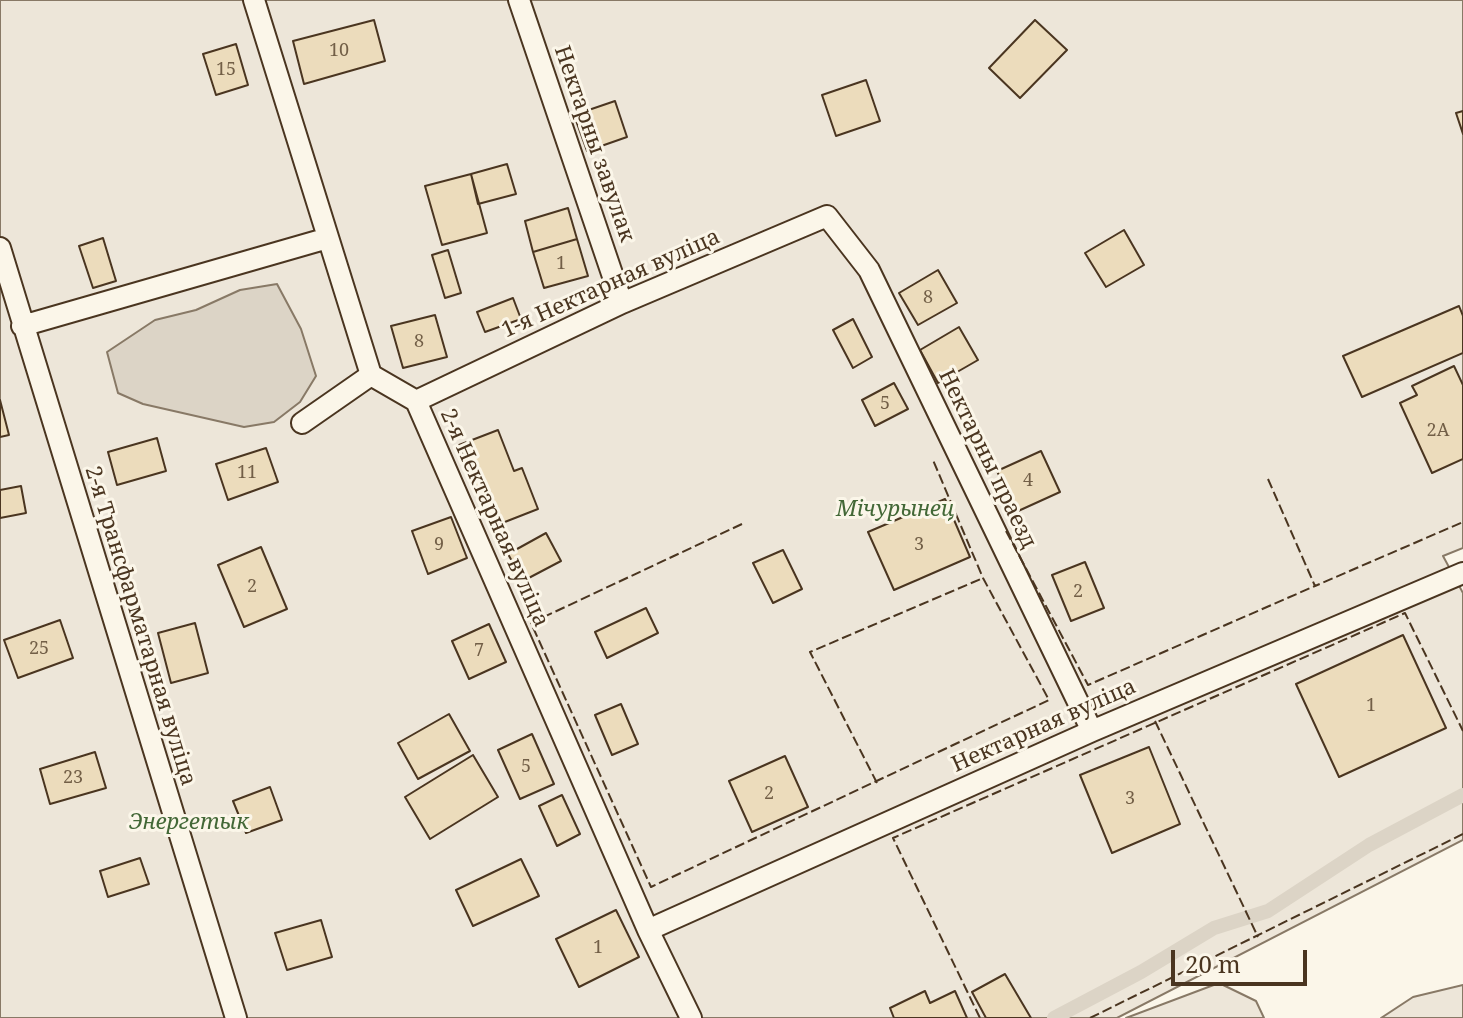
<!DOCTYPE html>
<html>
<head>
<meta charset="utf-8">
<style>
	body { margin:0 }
	#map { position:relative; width:1463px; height:1018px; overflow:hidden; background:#fbf6e9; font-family:"Noto Serif",serif }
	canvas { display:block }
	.scale { position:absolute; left:1171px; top:950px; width:136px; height:36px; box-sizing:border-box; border:4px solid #4a3520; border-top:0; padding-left:10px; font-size:24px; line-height:28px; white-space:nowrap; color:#4a3520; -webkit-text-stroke:6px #fbf6e9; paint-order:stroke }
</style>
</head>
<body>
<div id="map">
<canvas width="1463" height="1018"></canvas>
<div class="scale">20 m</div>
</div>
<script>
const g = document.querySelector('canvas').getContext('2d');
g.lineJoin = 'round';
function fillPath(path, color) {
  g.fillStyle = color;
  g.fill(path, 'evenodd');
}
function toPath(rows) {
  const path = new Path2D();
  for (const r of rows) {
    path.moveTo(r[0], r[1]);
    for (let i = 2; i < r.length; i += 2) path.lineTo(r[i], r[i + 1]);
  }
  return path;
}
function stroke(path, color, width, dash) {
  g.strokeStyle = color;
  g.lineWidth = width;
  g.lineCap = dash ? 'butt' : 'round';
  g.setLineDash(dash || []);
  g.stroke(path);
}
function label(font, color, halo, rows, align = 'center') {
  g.font = font + ' "Noto Serif",serif';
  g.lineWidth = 6;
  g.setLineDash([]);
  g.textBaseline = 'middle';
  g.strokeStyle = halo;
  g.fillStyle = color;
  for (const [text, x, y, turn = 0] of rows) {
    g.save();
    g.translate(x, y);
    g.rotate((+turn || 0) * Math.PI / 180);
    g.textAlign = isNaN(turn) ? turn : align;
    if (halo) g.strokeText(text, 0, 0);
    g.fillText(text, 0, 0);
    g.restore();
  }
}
const green = toPath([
	[0,0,1463,0,1463,548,1443,556,1463,593,1463,840,1117,1018,0,1018,0,0],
	[1219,983,1256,1001,1264,1018,1126,1018,1219,983],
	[1463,985,1463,1018,1381,1018,1413,997,1463,985]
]);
const water = toPath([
	[277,284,301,329,316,376,300,402,274,422,244,427,143,404,118,393,107,352,155,320,196,310,240,290,277,284]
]);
const stream = toPath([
	[1054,1018,1141,972,1214,928,1268,911,1369,845,1463,795]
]);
const building = toPath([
	[374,20,385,61,304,84,293,41,374,20],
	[1035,20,1067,50,1020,98,989,68,1035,20],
	[236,44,248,85,216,95,203,54,236,44],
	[866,80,880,121,836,136,822,95,866,80],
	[615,101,627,137,587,151,574,115,615,101],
	[1463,111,1463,134,1456,113,1463,111],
	[507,164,516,194,478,204,471,174,507,164],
	[471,174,487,233,442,245,425,186,471,174],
	[568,208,577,239,533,252,525,221,568,208],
	[1124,230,1144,265,1106,287,1085,253,1124,230],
	[103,238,116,281,93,288,79,246,103,238],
	[577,239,588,276,544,288,533,252,577,239],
	[448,250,461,293,445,298,432,255,448,250],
	[938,270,957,303,918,325,899,293,938,270],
	[513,298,521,319,485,332,477,312,513,298],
	[1459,306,1463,316,1463,353,1362,397,1343,356,1459,306],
	[435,315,447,357,403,368,391,326,435,315],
	[853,319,872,357,853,368,833,330,853,319],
	[959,327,978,360,938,383,920,350,959,327],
	[1454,366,1463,385,1463,459,1432,473,1400,403,1417,395,1412,386,1454,366],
	[894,383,908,409,875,426,862,400,894,383],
	[0,400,9,435,0,437,0,400],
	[498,430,514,471,522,468,538,509,492,527,459,445,498,430],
	[157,438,166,471,117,485,108,452,157,438],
	[266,448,278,482,228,500,216,464,266,448],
	[1041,451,1060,492,1016,512,997,471,1041,451],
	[21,486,26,513,0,518,0,490,21,486],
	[945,499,970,557,894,590,868,532,945,499],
	[451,517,467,558,428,574,412,531,451,517],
	[546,533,561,561,523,581,508,554,546,533],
	[261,547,287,609,244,627,218,565,261,547],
	[783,550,802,589,773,603,753,563,783,550],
	[1085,562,1104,608,1071,621,1052,575,1085,562],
	[646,608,658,633,607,658,595,632,646,608],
	[60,620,73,658,18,678,4,640,60,620],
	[195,623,208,673,171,683,158,633,195,623],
	[489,624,506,662,469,679,452,641,489,624],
	[1403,635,1446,728,1339,777,1296,684,1403,635],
	[621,704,638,744,612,755,595,715,621,704],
	[449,714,470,751,418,779,398,743,449,714],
	[532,734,554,784,520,799,498,750,532,734],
	[1149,747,1180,824,1112,853,1080,775,1149,747],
	[95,752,106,788,50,804,40,769,95,752],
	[473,755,498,797,430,839,405,797,473,755],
	[785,756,808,807,752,832,729,781,785,756],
	[270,787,282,820,246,833,233,801,270,787],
	[562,795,580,834,557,846,539,806,562,795],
	[140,858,149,884,108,897,100,871,140,858],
	[521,859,539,896,473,926,456,890,521,859],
	[616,910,639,957,579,987,556,939,616,910],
	[321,920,332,957,287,970,275,933,321,920],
	[1005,974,1031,1018,986,1018,972,992,1005,974],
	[925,991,930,1003,955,991,967,1018,894,1018,890,1008,925,991]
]);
const lane = toPath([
	[254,0,371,375,416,401,648,930,691,1018],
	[519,0,622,303],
	[0,248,236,1018],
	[22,326,328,238],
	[416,401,622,303,827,216,869,270,1092,731],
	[302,423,371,375],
	[648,930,1092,731,1463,573]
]);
const fence = toPath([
	[1268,479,1315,586,1463,522],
	[742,524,531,623,651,887,1049,700,983,578,933,460],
	[1006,531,1088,685,1315,586],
	[1155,721,1258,937],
	[877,783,810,652,983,578],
	[980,1018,893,838,1405,613,1463,731],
	[1090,1018,1463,834]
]);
const numberNames = [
	["10",339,51],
	["15",226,70],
	["1",561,264],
	["8",928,298],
	["8",419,342],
	["5",885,404],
	["2А",1438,431],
	["11",247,473],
	["4",1028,481],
	["9",439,545],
	["3",919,545],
	["2",252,587],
	["2",1078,592],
	["25",39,649],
	["7",479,651],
	["1",1371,706],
	["5",526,767],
	["23",73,778],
	["2",769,794],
	["3",1130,799],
	["1",598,948]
];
const streetNames = [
	["Нектарны завулак",594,144,71],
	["1-я Нектарная вуліца",611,284,-24],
	["Нектарны праезд",987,459,64],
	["2-я Нектарная вуліца",494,518,66],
	["2-я Трансфарматарная вуліца",140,626,73],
	["Нектарная вуліца",1044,726,-24]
];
const parkNames = [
	["Мічурынец",895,510],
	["Энергетык",189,823]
];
fillPath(green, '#ede6d9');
stroke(green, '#887966', 2);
fillPath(water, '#dcd4c6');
stroke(water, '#887966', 2);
stroke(stream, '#dcd4c6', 14);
fillPath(building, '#ecdcbc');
stroke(building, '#4a3520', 2);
stroke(lane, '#4a3520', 24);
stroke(lane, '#fbf6e9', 20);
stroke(fence, '#4a3520', 2, [10, 4]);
label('18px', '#725f47', null, numberNames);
label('22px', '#4a3520', '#fbf6e9', streetNames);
label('italic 22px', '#436837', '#fbf6e9', parkNames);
</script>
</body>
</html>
